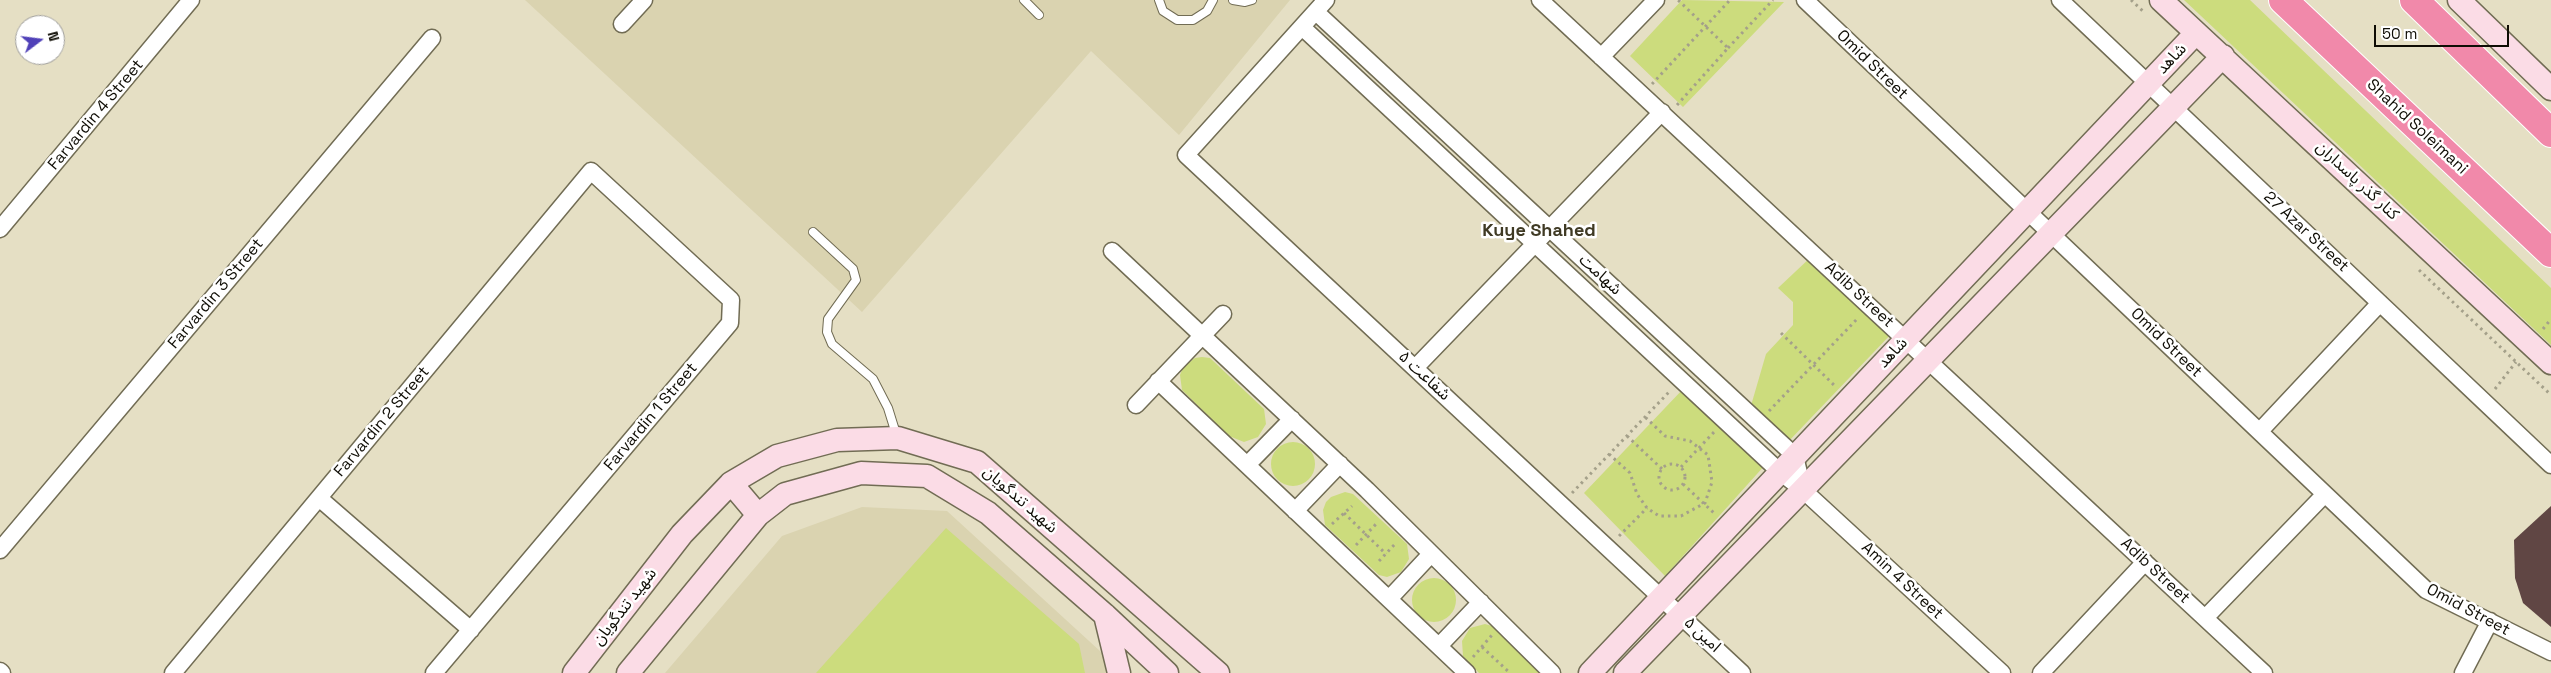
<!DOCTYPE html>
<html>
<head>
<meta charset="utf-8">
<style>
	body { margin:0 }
	#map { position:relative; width:2551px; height:673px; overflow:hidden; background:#e5dfc4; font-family:"Space Grotesk",sans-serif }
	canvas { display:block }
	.north { position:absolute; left:15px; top:15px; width:50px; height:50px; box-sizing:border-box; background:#fff; border:1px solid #9f9e9b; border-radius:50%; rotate:75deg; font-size:14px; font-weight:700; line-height:20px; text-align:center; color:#0e0c04 }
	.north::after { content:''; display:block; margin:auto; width:18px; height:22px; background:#5041b8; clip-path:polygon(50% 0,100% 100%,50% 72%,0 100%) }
	.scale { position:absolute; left:2374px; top:25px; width:135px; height:22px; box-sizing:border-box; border:2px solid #0e0c04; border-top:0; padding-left:6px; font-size:15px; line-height:18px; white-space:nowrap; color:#0e0c04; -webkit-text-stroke:4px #fff; paint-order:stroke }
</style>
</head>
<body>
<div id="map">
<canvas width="2551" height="673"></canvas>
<div class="north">N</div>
<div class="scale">50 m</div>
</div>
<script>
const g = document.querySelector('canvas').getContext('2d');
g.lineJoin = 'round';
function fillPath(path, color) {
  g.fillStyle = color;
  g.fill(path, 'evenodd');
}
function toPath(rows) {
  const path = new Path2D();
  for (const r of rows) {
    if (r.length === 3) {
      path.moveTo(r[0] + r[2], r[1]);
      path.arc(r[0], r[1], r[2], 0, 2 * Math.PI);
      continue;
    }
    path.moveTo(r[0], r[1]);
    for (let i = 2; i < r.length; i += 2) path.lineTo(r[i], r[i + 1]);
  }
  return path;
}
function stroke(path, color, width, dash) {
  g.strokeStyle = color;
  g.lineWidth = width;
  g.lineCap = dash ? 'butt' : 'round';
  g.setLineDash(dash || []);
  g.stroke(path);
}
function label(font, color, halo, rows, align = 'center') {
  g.font = font + ' "Space Grotesk","Noto Sans Arabic",sans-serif';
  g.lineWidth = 5;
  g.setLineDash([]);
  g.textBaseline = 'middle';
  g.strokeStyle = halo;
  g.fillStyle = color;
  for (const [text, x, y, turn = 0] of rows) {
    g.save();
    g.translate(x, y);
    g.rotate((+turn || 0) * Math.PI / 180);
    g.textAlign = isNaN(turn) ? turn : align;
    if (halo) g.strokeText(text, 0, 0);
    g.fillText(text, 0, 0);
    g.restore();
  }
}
const built = toPath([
	[525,0,1290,0,1179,135,1091,51,862,312],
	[862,507,947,511,1124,673,665,673,782,536]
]);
const green = toPath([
	[1682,0,1784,2,1683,107,1630,56],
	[2184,0,2250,0,2551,288,2551,345],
	[1812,256,1894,331,1787,443,1750,409,1766,354,1793,325,1793,302,1778,288],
	[1202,357,1210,358,1264,409,1266,424,1258,437,1244,442,1229,436,1182,390,1180,375,1183,367,1195,358],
	[1684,388,1766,464,1665,576,1584,493],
	[1293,464,22],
	[1345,492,1353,494,1407,544,1409,559,1401,572,1387,577,1379,575,1325,525,1323,510,1326,502,1331,497],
	[946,528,1079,644,1085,673,816,673],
	[1434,600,22],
	[1485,624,1492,626,1541,673,1479,673,1463,656,1462,641,1470,628]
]);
const building = toPath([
	[2551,506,2551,627,2523,603,2515,578,2514,540]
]);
const path = toPath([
	[2131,0,2145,13],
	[1728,48,1773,0],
	[1652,84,1730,0],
	[1677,105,1728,48,1678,0],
	[2419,270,2551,395],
	[2543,329,2551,319],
	[1781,333,1836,387],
	[2495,389,2516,362],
	[1769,411,1858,318],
	[1627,436,1662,469],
	[1609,454,1630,473,1637,494,1647,508,1659,516,1681,516,1705,503,1712,482,1708,455,1690,441,1665,436,1645,417],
	[1672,477,13],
	[1681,467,1715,431],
	[1683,484,1715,514],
	[1572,493,1670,391],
	[1344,513,1386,554],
	[1332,524,1352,506],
	[1619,536,1647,508],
	[1356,545,1378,522],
	[1379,561,1396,543],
	[1482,647,1510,673],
	[1473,657,1492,635]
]);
const lane = toPath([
	[1024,0,1039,15],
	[1159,0,1163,11,1177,20,1193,20,1207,11,1213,0],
	[1233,0,1245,2,1252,0],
	[813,232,853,269,856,280,828,319,827,332,832,344,873,379,888,408,897,437]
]);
const street = toPath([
	[1326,0,1186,155,1742,673],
	[1540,0,2264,673],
	[1805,0,2426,590,2551,652],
	[2060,0,2551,465],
	[1316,12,1795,456,1803,490],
	[622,24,644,0],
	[1302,27,1780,472,1803,490,2002,673],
	[1601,57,1656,0],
	[0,229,191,0],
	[1112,251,1367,490,1552,673],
	[1415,368,1662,112],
	[1158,381,1467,673],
	[1136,405,1223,314],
	[2260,431,2380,303],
	[1247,465,1292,419],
	[319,498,471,630],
	[1295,511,1340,464],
	[0,550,432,38],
	[1389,599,1431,554],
	[2205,618,2325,494],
	[1439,646,1481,602],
	[0,671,2,673],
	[173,673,591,171,731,300,730,323,434,673],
	[2041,673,2145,562],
	[2463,673,2490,621]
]);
const secondary = toPath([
	[2161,0,2551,363],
	[2459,0,2551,89],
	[731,483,758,515],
	[1105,615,1119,673],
	[574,673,682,534,731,483,777,456,837,440,898,438,977,462,1218,673],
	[628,673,758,515,785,494,861,473,927,476,988,513,1105,615,1167,673],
	[1590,673,2196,33],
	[1625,673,2223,56]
]);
const highway = toPath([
	[2283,0,2551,253],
	[2414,0,2551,133]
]);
const streetNames = [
	["شاهد",2172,59,-47],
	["Omid Street",1872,65,44],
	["Farvardin 4 Street",96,115,-50],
	["Shahid Soleimani",2417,127,43],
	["کنار گذر پاسداران",2357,181,43],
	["27 Azar Street",2306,232,43],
	["شهامت",1600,275,43],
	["Farvardin 3 Street",216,294,-50],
	["Adib Street",1859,295,43],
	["Omid Street",2166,343,44],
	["شاهد",1893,353,-47],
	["شفاعت ۵",1424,376,43],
	["Farvardin 1 Street",651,417,-50],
	["Farvardin 2 Street",382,422,-50],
	["شهید تندگویان",1020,500,41],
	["Adib Street",2155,571,43],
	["Amin 4 Street",1902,581,43],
	["شهید تندگویان",625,607,-52],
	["Omid Street",2468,610,28],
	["امین ۵",1702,635,43]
];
const neighbourhoodNames = [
	["Kuye Shahed",1539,231]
];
fillPath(built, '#dad3b0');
fillPath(green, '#ccdc7d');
fillPath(building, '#604644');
stroke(lane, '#716c54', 10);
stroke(street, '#716c54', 19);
stroke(secondary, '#716c54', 25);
stroke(highway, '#fff', 30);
stroke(path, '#a4a08a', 3, [2.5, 4]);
stroke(lane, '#fff', 8);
stroke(street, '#fff', 16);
stroke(secondary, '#fbdce6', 22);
stroke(highway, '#f189aa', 28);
label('16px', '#0e0c04', '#fff', streetNames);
label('bold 18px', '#3f3a24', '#fff', neighbourhoodNames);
</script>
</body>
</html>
